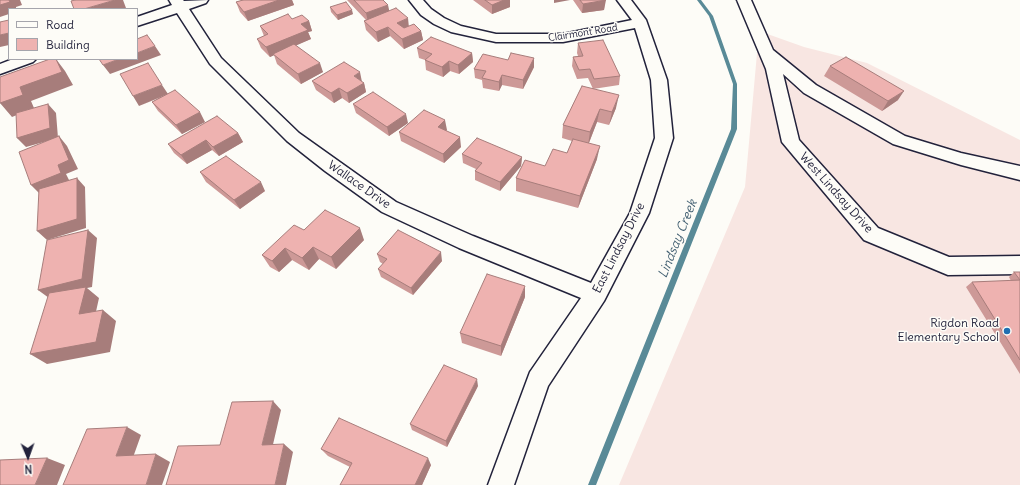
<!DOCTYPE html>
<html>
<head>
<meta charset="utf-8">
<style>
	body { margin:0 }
	#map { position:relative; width:1020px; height:485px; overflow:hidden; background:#fdfcf7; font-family:Delius,sans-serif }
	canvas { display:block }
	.legend { position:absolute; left:8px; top:8px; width:130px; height:52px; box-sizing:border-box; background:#fdfcf7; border:1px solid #a5a5ac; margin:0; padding:5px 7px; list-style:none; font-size:12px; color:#22223b }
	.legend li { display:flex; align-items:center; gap:8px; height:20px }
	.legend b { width:20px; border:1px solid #a5a5ac }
	.north { position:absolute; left:8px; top:437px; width:40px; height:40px; -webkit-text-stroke:3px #fdfcf7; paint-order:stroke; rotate:178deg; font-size:11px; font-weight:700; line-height:16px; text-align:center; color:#22223b }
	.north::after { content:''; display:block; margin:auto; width:14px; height:18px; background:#22223b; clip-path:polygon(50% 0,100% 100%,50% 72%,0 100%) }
</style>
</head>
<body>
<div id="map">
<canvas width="1020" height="485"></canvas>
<ul class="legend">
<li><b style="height:5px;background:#fdfcf7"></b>Road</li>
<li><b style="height:11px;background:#eeb2b0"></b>Building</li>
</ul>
<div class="north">N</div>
</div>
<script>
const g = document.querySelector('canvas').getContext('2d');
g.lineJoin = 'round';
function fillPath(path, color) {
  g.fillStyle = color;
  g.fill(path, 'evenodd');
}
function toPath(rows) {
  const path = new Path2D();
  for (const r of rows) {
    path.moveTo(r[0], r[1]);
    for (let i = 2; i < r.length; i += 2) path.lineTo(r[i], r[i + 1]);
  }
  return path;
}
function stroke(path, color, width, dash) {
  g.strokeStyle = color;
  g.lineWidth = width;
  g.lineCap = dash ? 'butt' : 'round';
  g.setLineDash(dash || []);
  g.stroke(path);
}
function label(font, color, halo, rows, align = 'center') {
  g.font = font + ' Delius,sans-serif';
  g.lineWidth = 3;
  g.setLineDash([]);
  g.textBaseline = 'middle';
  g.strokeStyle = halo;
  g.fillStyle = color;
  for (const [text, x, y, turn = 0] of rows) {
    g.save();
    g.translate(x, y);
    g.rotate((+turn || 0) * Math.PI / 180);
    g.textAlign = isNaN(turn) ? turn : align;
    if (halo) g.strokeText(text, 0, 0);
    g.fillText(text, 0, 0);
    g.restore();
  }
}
const built = toPath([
	[759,31,804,47,867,63,1020,140,1020,485,619,485,745,187]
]);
const stream = toPath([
	[697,0,701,0,713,16,737,84,737,129,596,485,588,485,731,129,733,84,709,16,697,0]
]);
const minor = toPath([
	[169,0,183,0,184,1,208,0,206,3,189,9,221,58,299,133,396,202,473,236,591,283,630,213,655,138,651,80,635,28,563,42,496,42,451,32,434,24,421,15,409,0,423,0,431,9,444,18,461,26,496,34,563,34,632,20,617,0,631,0,646,20,667,80,673,138,649,213,604,301,548,386,514,485,488,485,530,372,581,298,459,248,382,212,325,171,287,141,210,64,177,13,137,26,137,17,172,5,169,0],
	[737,0,751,0,773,50,816,85,905,136,961,153,1020,166,1020,180,961,165,893,144,804,93,783,74,799,140,878,228,949,257,1020,256,1020,274,948,275,864,240,782,142,766,69,737,0],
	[13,59,36,59,33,62,0,74,0,64,13,59]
]);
const wall = toPath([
	[243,0,292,0,294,5,248,21,240,12,236,2],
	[347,0,383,0,389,11,409,26,421,31,423,40,404,49,390,36,378,42,366,30,364,21,366,20],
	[473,0,510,0,510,7,492,14],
	[573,0,605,0,604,10,582,13],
	[330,7,353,14,338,20,331,12],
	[292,19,309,21,312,31,308,32,311,39,296,45,323,72,301,84,277,64,274,55,270,57,261,48,257,39,264,36,260,26],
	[578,43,620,76,619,85,593,89,588,78,577,79,572,66,573,57,578,56,577,53],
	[417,48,472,53,473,62,459,74,450,71,443,77,426,70,425,60,419,58],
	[534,58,534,67,523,89,502,85,499,91,483,88,482,80,475,78,474,69,508,60],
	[830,66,898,100,882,111,824,76],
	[312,81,362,82,364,83,366,92,349,103,342,98,334,103,316,90],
	[582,86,616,108,609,125,597,122,589,143,597,159,578,208,516,191,516,178,545,166,567,153,572,141,562,138,563,125],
	[168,94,205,122,182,134,158,111,152,102,162,96,139,106],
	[353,104,408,123,389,136,356,113],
	[446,130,461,147,444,163,401,141,399,132,447,130],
	[238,133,243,142,219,156,212,150,187,164,174,153,168,144],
	[462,154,522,157,521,166,500,191,475,180,475,171,476,169,463,163],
	[200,172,265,191,240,209,206,182],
	[304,230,364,240,336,269,319,259,309,270,292,260,279,272,270,267,262,255],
	[377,254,442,261,413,295,381,277,378,269,383,264,380,262],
	[1014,272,1020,272,1020,374,966,287,972,282,1011,281,1009,277],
	[525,297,501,356,462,343,460,333],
	[478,386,447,447,412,430,410,424],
	[321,449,431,465,422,485,340,485,350,467,328,456]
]);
const shadedWall = toPath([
	[9,0,20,0,22,5,16,7,16,9,9,9,9,14,0,17,0,5],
	[115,0,123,0,126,8,122,9,84,9],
	[279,0,292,0,294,5,248,21,244,12],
	[504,0,510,0,510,7,492,14,492,5],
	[554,0,570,0,554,3],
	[606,0,604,10,582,13,583,4],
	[388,5,390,14,368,22,366,13],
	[352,10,353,14,338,20,337,15],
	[408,18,409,28,399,32,397,23],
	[309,21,312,31,308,32,311,39,270,57,266,47,301,24],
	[388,27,390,36,378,42,376,32],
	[421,31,423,40,404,49,402,39],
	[9,33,9,45,0,47,0,35],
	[155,46,161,55,110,74,103,65,119,59,137,59,137,53],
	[472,53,473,62,459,74,458,65],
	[534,58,534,67,523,89,523,80],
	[56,59,65,71,73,85,31,101,34,108,12,117,0,103],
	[449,61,450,71,443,77,442,67],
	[320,63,323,72,301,84,298,74],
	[360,72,362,82,354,76],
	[502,75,502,85,499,91,499,82],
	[364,83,366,92,349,103,347,93],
	[162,85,168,94,139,106,133,96],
	[339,88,342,98,334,103,331,93],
	[904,91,898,100,882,111,888,101],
	[619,95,616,108,609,125,612,112],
	[48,104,56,113,58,138,26,147,17,138],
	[600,109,597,122,588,145,590,132],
	[200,112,205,122,182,134,176,125],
	[406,114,408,123,389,136,387,127],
	[445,120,447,130,440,136,438,127],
	[238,133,243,142,219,156,213,147],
	[59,136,67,146,78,169,66,174,70,182,40,194,31,185,58,165],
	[460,137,461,147,444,163,443,154],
	[206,140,212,150,187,164,181,155],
	[600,146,597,159,578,208,580,196],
	[522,157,521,166,500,191,500,182],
	[77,178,85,187,86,228,47,240,37,231],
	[261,182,265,191,240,209,234,200],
	[360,228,364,240,336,269,331,257],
	[88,230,97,238,92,287,87,288,99,298,93,325,49,298,38,290],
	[313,247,319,259,309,270,302,258],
	[285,248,292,260,279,272,272,261],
	[441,252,442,261,413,295,411,288],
	[525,286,525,297,501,356,501,346],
	[103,310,116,321,110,352,47,364,30,354],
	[477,379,478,386,447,447,446,441],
	[273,401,281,410,271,453,262,445],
	[127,427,141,435,131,463,116,456],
	[284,444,293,452,286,485,275,485],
	[156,454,170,462,162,485,146,485],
	[47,458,65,465,57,485,35,485],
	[428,458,431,465,422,485,415,485]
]);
const building = toPath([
	[0,0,9,0,10,2,0,5,0,0],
	[75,0,115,0,84,9,74,9,71,1,75,0],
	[243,0,279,0,244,12,236,2,243,0],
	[354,0,383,0,388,5,366,13,354,0],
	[485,0,504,0,492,5,485,0],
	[580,0,606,0,583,4,580,0],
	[346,2,352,10,337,15,330,7,346,2],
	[396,8,408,18,397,23,404,28,414,24,421,31,402,39,388,27,376,32,364,21,396,8],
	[288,14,292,19,302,15,309,21,301,24,308,30,266,47,257,39,268,34,260,26,288,14],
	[9,20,9,33,0,35,0,22,9,20],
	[147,35,155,46,137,53,137,39,147,35],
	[431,37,472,53,458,65,449,61,442,67,425,60,432,54,417,48,431,37],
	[603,40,620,76,594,79,590,69,579,70,573,57,583,56,578,43,603,40],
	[294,44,320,63,298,74,273,54,294,44],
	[511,53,534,58,523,80,502,75,499,82,482,78,486,71,474,69,483,54,508,60,511,53],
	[846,57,904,91,888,101,830,66,846,57],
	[50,59,56,59,62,72,20,87,23,95,0,103,0,77,50,59],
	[99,59,119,59,103,65,99,59],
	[344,62,360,72,354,76,364,83,347,93,339,88,331,93,312,81,344,62],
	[148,63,162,85,133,96,120,74,148,63],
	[582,86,619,95,612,112,600,109,590,132,563,125,582,86],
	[175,90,200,112,176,125,152,102,175,90],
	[373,92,406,114,387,127,353,104,373,92],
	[48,104,50,128,17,138,16,113,48,104],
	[424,110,445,120,438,127,460,137,443,154,399,132,424,110],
	[217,116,238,133,213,147,206,140,181,155,168,144,217,116],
	[59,136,69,160,58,165,61,173,31,185,19,152,59,136],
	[477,138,522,157,500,182,475,171,482,163,462,154,477,138],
	[573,139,600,146,580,196,516,178,525,160,545,166,553,149,567,153,573,139],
	[226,156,261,182,234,200,200,172,226,156],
	[77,178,77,219,37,231,39,189,77,178],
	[325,210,360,228,331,257,313,247,302,258,285,248,272,261,262,255,294,225,304,230,325,210],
	[88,230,82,279,38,290,47,240,88,230],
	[398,230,441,252,411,288,378,269,387,259,377,254,398,230],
	[1014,272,1020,272,1020,360,972,282,1020,280,1014,272],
	[487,274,525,286,501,346,460,333,487,274],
	[86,287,79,314,103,310,96,342,30,354,49,293,86,287],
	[444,365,477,379,446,441,410,424,444,365],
	[273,401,262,445,284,444,275,485,166,485,178,446,220,445,232,402,273,401],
	[339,418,428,458,415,485,340,485,352,463,321,449,339,418],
	[127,427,116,456,156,454,146,485,63,485,87,429,127,427],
	[47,458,35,485,0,485,0,460,47,458]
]);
const markers = [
	[1007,331,4,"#1f6fb2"]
];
const farStreetnames = [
	["Clairmont Road",583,33,-9]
];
const streetNames = [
	["Wallace Drive",359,185,35],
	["West Lindsay Drive",836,193,48],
	["East Lindsay Drive",619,248,-63]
];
const poiNames = [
	["Rigdon Road",999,324],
	["Elementary School",999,338]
];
const waterNames = [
	["Lindsay Creek",678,239,-68]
];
fillPath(built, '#f8e6e2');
fillPath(stream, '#598a97');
stroke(minor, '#22223b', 3);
fillPath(minor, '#fdfcf7');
fillPath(wall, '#cd9997');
fillPath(shadedWall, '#a77d7b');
fillPath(building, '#eeb2b0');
stroke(building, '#a77d7b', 1);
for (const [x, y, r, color] of markers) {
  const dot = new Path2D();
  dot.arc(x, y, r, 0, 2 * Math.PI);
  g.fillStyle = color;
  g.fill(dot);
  stroke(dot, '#fdfcf7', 1.5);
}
label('10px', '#22223b', '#fdfcf7', farStreetnames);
label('12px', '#22223b', '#fdfcf7', streetNames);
label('12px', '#22223b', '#fdfcf7', poiNames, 'right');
label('italic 13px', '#425f71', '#fdfcf7', waterNames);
</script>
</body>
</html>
